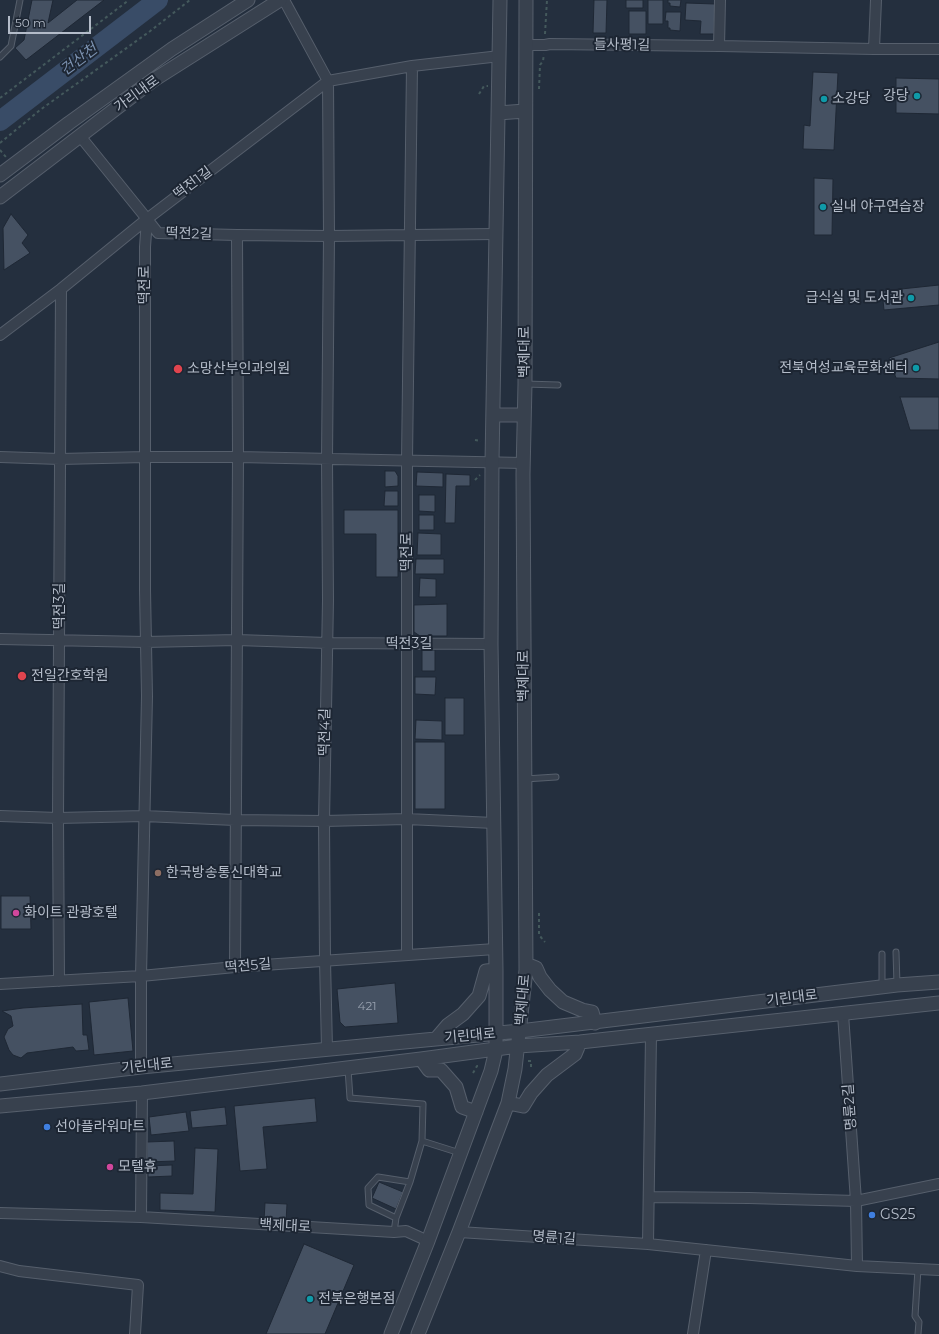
<!DOCTYPE html>
<html>
<head>
<meta charset="utf-8">
<style>
	body { margin:0 }
	#map { position:relative; width:939px; height:1334px; overflow:hidden; background:#242f3e; font-family:Montserrat,sans-serif }
	canvas { display:block }
	.scale { position:absolute; left:8px; top:16px; width:83px; height:18px; box-sizing:border-box; border:2px solid #b4bcc9; border-top:0; padding-left:5px; font-size:12px; line-height:14px; white-space:nowrap; color:#b4bcc9; -webkit-text-stroke:3px #1d2633; paint-order:stroke }
</style>
</head>
<body>
<div id="map">
<canvas width="939" height="1334"></canvas>
<div class="scale">50 m</div>
</div>
<script>
const g = document.querySelector('canvas').getContext('2d');
g.lineJoin = 'round';
function toPath(rows) {
  const path = new Path2D();
  for (const r of rows) {
    path.moveTo(r[0], r[1]);
    for (let i = 2; i < r.length; i += 2) path.lineTo(r[i], r[i + 1]);
  }
  return path;
}
function stroke(path, color, width, dash) {
  g.strokeStyle = color;
  g.lineWidth = width;
  g.lineCap = dash ? 'butt' : 'round';
  g.setLineDash(dash || []);
  g.stroke(path);
}
function fillPath(path, color) {
  g.fillStyle = color;
  g.fill(path, 'evenodd');
}
function label(font, color, halo, rows, align = 'center') {
  g.font = font + ' Montserrat,"Noto Sans KR",sans-serif';
  g.lineWidth = 4;
  g.setLineDash([]);
  g.textBaseline = 'middle';
  g.strokeStyle = halo;
  g.fillStyle = color;
  for (const [text, x, y, turn = 0] of rows) {
    g.save();
    g.translate(x, y);
    g.rotate((+turn || 0) * Math.PI / 180);
    g.textAlign = isNaN(turn) ? turn : align;
    if (halo) g.strokeText(text, 0, 0);
    g.fillText(text, 0, 0);
    g.restore();
  }
}
const river = toPath([
	[0,121,158,0]
]);
const building = toPath([
	[32,0,53,0,48,23,77,0,104,0,26,60,15,48,24,40,32,0],
	[594,0,607,0,606,33,593,33,594,0],
	[626,0,643,0,643,8,626,8,626,0],
	[648,0,663,0,663,24,648,24,648,0],
	[668,0,681,0,680,7,670,6,670,3,668,3,668,0],
	[686,3,715,4,714,34,700,34,701,21,685,20,686,3],
	[629,11,646,11,646,34,629,34,629,11],
	[666,12,681,12,680,31,670,30,670,28,668,28,668,21,665,21,666,12],
	[813,72,838,73,834,150,803,149,804,125,810,126,813,72],
	[896,78,939,79,939,114,896,113,896,78],
	[814,178,833,179,832,235,814,235,814,178],
	[11,214,28,235,22,243,30,253,4,270,3,228,11,214],
	[939,285,939,305,884,310,882,291,939,285],
	[939,342,939,379,896,378,889,358,939,342],
	[900,397,939,397,939,430,910,430,900,397],
	[385,471,395,471,398,476,398,486,385,487,385,471],
	[417,472,443,473,443,487,416,486,417,472],
	[446,474,470,475,470,486,456,486,455,523,445,523,446,474],
	[385,491,398,491,398,506,384,506,385,491],
	[419,495,435,495,435,512,419,511,419,495],
	[344,510,398,510,398,577,376,577,376,534,344,534,344,510],
	[419,515,434,515,434,530,419,530,419,515],
	[418,533,441,534,441,555,417,555,418,533],
	[416,559,444,559,444,574,415,574,416,559],
	[420,578,436,579,436,597,419,597,420,578],
	[447,604,447,636,420,636,414,632,414,605,447,604],
	[422,650,435,650,435,671,422,671,422,650],
	[415,677,436,677,435,695,415,694,415,677],
	[445,698,464,698,464,735,445,735,445,698],
	[416,720,442,721,442,740,415,739,416,720],
	[415,742,445,742,445,809,415,809,415,742],
	[1,896,30,896,31,929,1,929,1,896],
	[395,983,398,1023,345,1027,340,1022,337,989,395,983],
	[128,998,133,1051,94,1055,89,1002,128,998],
	[82,1004,83,1035,87,1035,89,1050,76,1051,73,1047,27,1053,21,1058,13,1055,9,1050,4,1037,8,1029,13,1026,11,1016,2,1011,23,1008,82,1004],
	[315,1098,317,1122,263,1127,267,1169,240,1171,234,1106,315,1098],
	[225,1107,227,1125,192,1128,190,1111,225,1107],
	[186,1112,189,1131,151,1135,149,1117,186,1112],
	[174,1141,175,1161,147,1162,147,1142,174,1141],
	[195,1148,218,1149,215,1212,160,1210,160,1193,193,1194,195,1148],
	[172,1165,172,1176,148,1177,148,1166,172,1165],
	[379,1182,403,1192,396,1209,372,1198,379,1182],
	[265,1203,287,1204,286,1222,264,1221,265,1203],
	[304,1244,354,1265,325,1334,266,1334,304,1244]
]);
const path = toPath([
	[545,34,547,0],
	[539,89,540,65,543,61,544,54],
	[479,94,484,86,488,86],
	[0,98,129,0],
	[0,143,40,110,149,32,190,0],
	[0,150,6,157],
	[475,440,481,441],
	[475,480,480,475],
	[539,913,539,935,545,942],
	[528,1061,531,1061,531,1068],
	[473,1073,477,1066,480,1066]
]);
const service = toPath([
	[0,57,11,46,20,0],
	[525,384,558,385],
	[525,779,556,777],
	[896,952,897,985],
	[882,954,882,987],
	[348,1069,350,1098,423,1104,422,1141,410,1182,378,1177,368,1188,369,1205,396,1218],
	[422,1141,460,1153],
	[394,1232,396,1218,410,1182],
	[918,1334,919,1322,915,1316,918,1269]
]);
const minor = toPath([
	[284,0,328,81,329,236,327,459,328,600,324,821,325,960,327,1049],
	[525,45,545,45,550,44,719,46,874,49,939,49],
	[719,46,720,0],
	[874,49,876,0],
	[80,136,147,219,145,247,145,590,147,696,141,976,141,1067],
	[147,219,158,233,237,235,329,236,495,234],
	[0,335,61,289,147,219,328,81,412,66,500,56],
	[0,457,60,459,145,457,238,457,523,463],
	[0,639,145,642,237,640,327,643,491,644],
	[0,816,58,818,144,816,235,820,324,821,407,819,494,823],
	[407,955,407,460,412,66],
	[235,967,238,457,237,235],
	[59,981,58,818,61,289],
	[0,984,141,976,235,967,495,949],
	[843,1014,856,1201,857,1266],
	[650,1197,749,1198,856,1201,939,1184],
	[0,1213,141,1217,394,1232,406,1231,428,1241],
	[141,1217,142,1093],
	[459,1232,648,1244,857,1266,939,1270],
	[648,1244,651,1035],
	[0,1266,19,1271,138,1285,135,1334],
	[693,1334,706,1250]
]);
const tertiary = toPath([
	[498,113,525,111],
	[0,175,69,123,172,49,248,0],
	[0,197,152,81,280,0],
	[493,415,524,415],
	[526,964,536,968,540,977,550,990,563,1002,582,1010,592,1012,595,1023],
	[436,1039,448,1025,463,1014,479,996,486,971,496,970],
	[421,1059,429,1070,441,1070,456,1087,462,1107,476,1112],
	[0,1084,141,1067,520,1031,897,985,939,982],
	[508,1103,523,1106,531,1093,547,1075,575,1054,580,1042],
	[0,1106,142,1093,421,1059,518,1046,580,1042,939,1003],
	[391,1334,428,1241,491,1071,496,1050,496,970,491,644,492,462,500,0],
	[418,1334,459,1232,508,1103,515,1069,526,970,523,474,525,384,526,0]
]);
const markers = [
	[917,96,4,"#0f9aa8"],
	[824,99,4,"#0f9aa8"],
	[823,207,4,"#0f9aa8"],
	[911,298,4,"#0f9aa8"],
	[916,368,4,"#0f9aa8"],
	[178,369,5,"#e0444e"],
	[22,676,5,"#e0444e"],
	[158,873,4,"#8d6e63"],
	[16,913,4,"#d1479c"],
	[47,1127,4,"#3f7fe0"],
	[110,1167,4,"#d1479c"],
	[872,1215,4,"#3f7fe0"],
	[310,1299,4,"#0f9aa8"]
];
const numberNames = [
	["421",367,1006]
];
const streetNames = [
	["들사평1길",622,45,1],
	["가리내로",137,94,-36],
	["떡전1길",193,183,-37],
	["떡전2길",189,234,2],
	["떡전로",145,285,-90],
	["백제대로",525,352,-90],
	["떡전로",407,552,-90],
	["떡전3길",60,606,-90],
	["떡전3길",409,644],
	["백제대로",524,676,-90],
	["떡전4길",325,732,-89],
	["떡전5길",248,966,-5],
	["기린대로",792,998,-7],
	["백제대로",523,1000,-85],
	["기린대로",470,1036,-5],
	["기린대로",147,1066,-6],
	["명륜2길",850,1107,-94],
	["백제대로",285,1226,3],
	["명륜1길",554,1238,4]
];
const poiNames = [
	["강당",909,96,"right"],
	["소강당",832,99],
	["실내 야구연습장",831,207],
	["급식실 및 도서관",903,298,"right"],
	["전북여성교육문화센터",908,368,"right"],
	["소망산부인과의원",187,369],
	["전일간호학원",31,676],
	["한국방송통신대학교",166,873],
	["화이트 관광호텔",24,913],
	["선아플라워마트",55,1127],
	["모텔휴",118,1167],
	["GS25",880,1215],
	["전북은행본점",318,1299]
];
const waterNames = [
	["건산천",79,60,-37]
];
stroke(river, '#394c67', 20);
fillPath(building, '#455162');
stroke(building, '#1f2835', 1);
stroke(service, '#565f6c', 7);
stroke(minor, '#565f6c', 12);
stroke(tertiary, '#565f6c', 15);
stroke(path, '#44595c', 2, [3, 3]);
stroke(service, '#38414e', 5);
stroke(minor, '#38414e', 10);
stroke(tertiary, '#38414e', 13);
for (const [x, y, r, color] of markers) {
  const dot = new Path2D();
  dot.arc(x, y, r, 0, 2 * Math.PI);
  g.fillStyle = color;
  g.fill(dot);
  stroke(dot, '#1d2633', 1.5);
}
label('12px', '#98a1af', null, numberNames);
label('14px', '#b4bcc9', '#1d2633', streetNames);
label('14px', '#b4bcc9', '#1d2633', poiNames, 'left');
label('italic 15px', '#7c92b1', '#1d2633', waterNames);
</script>
</body>
</html>
